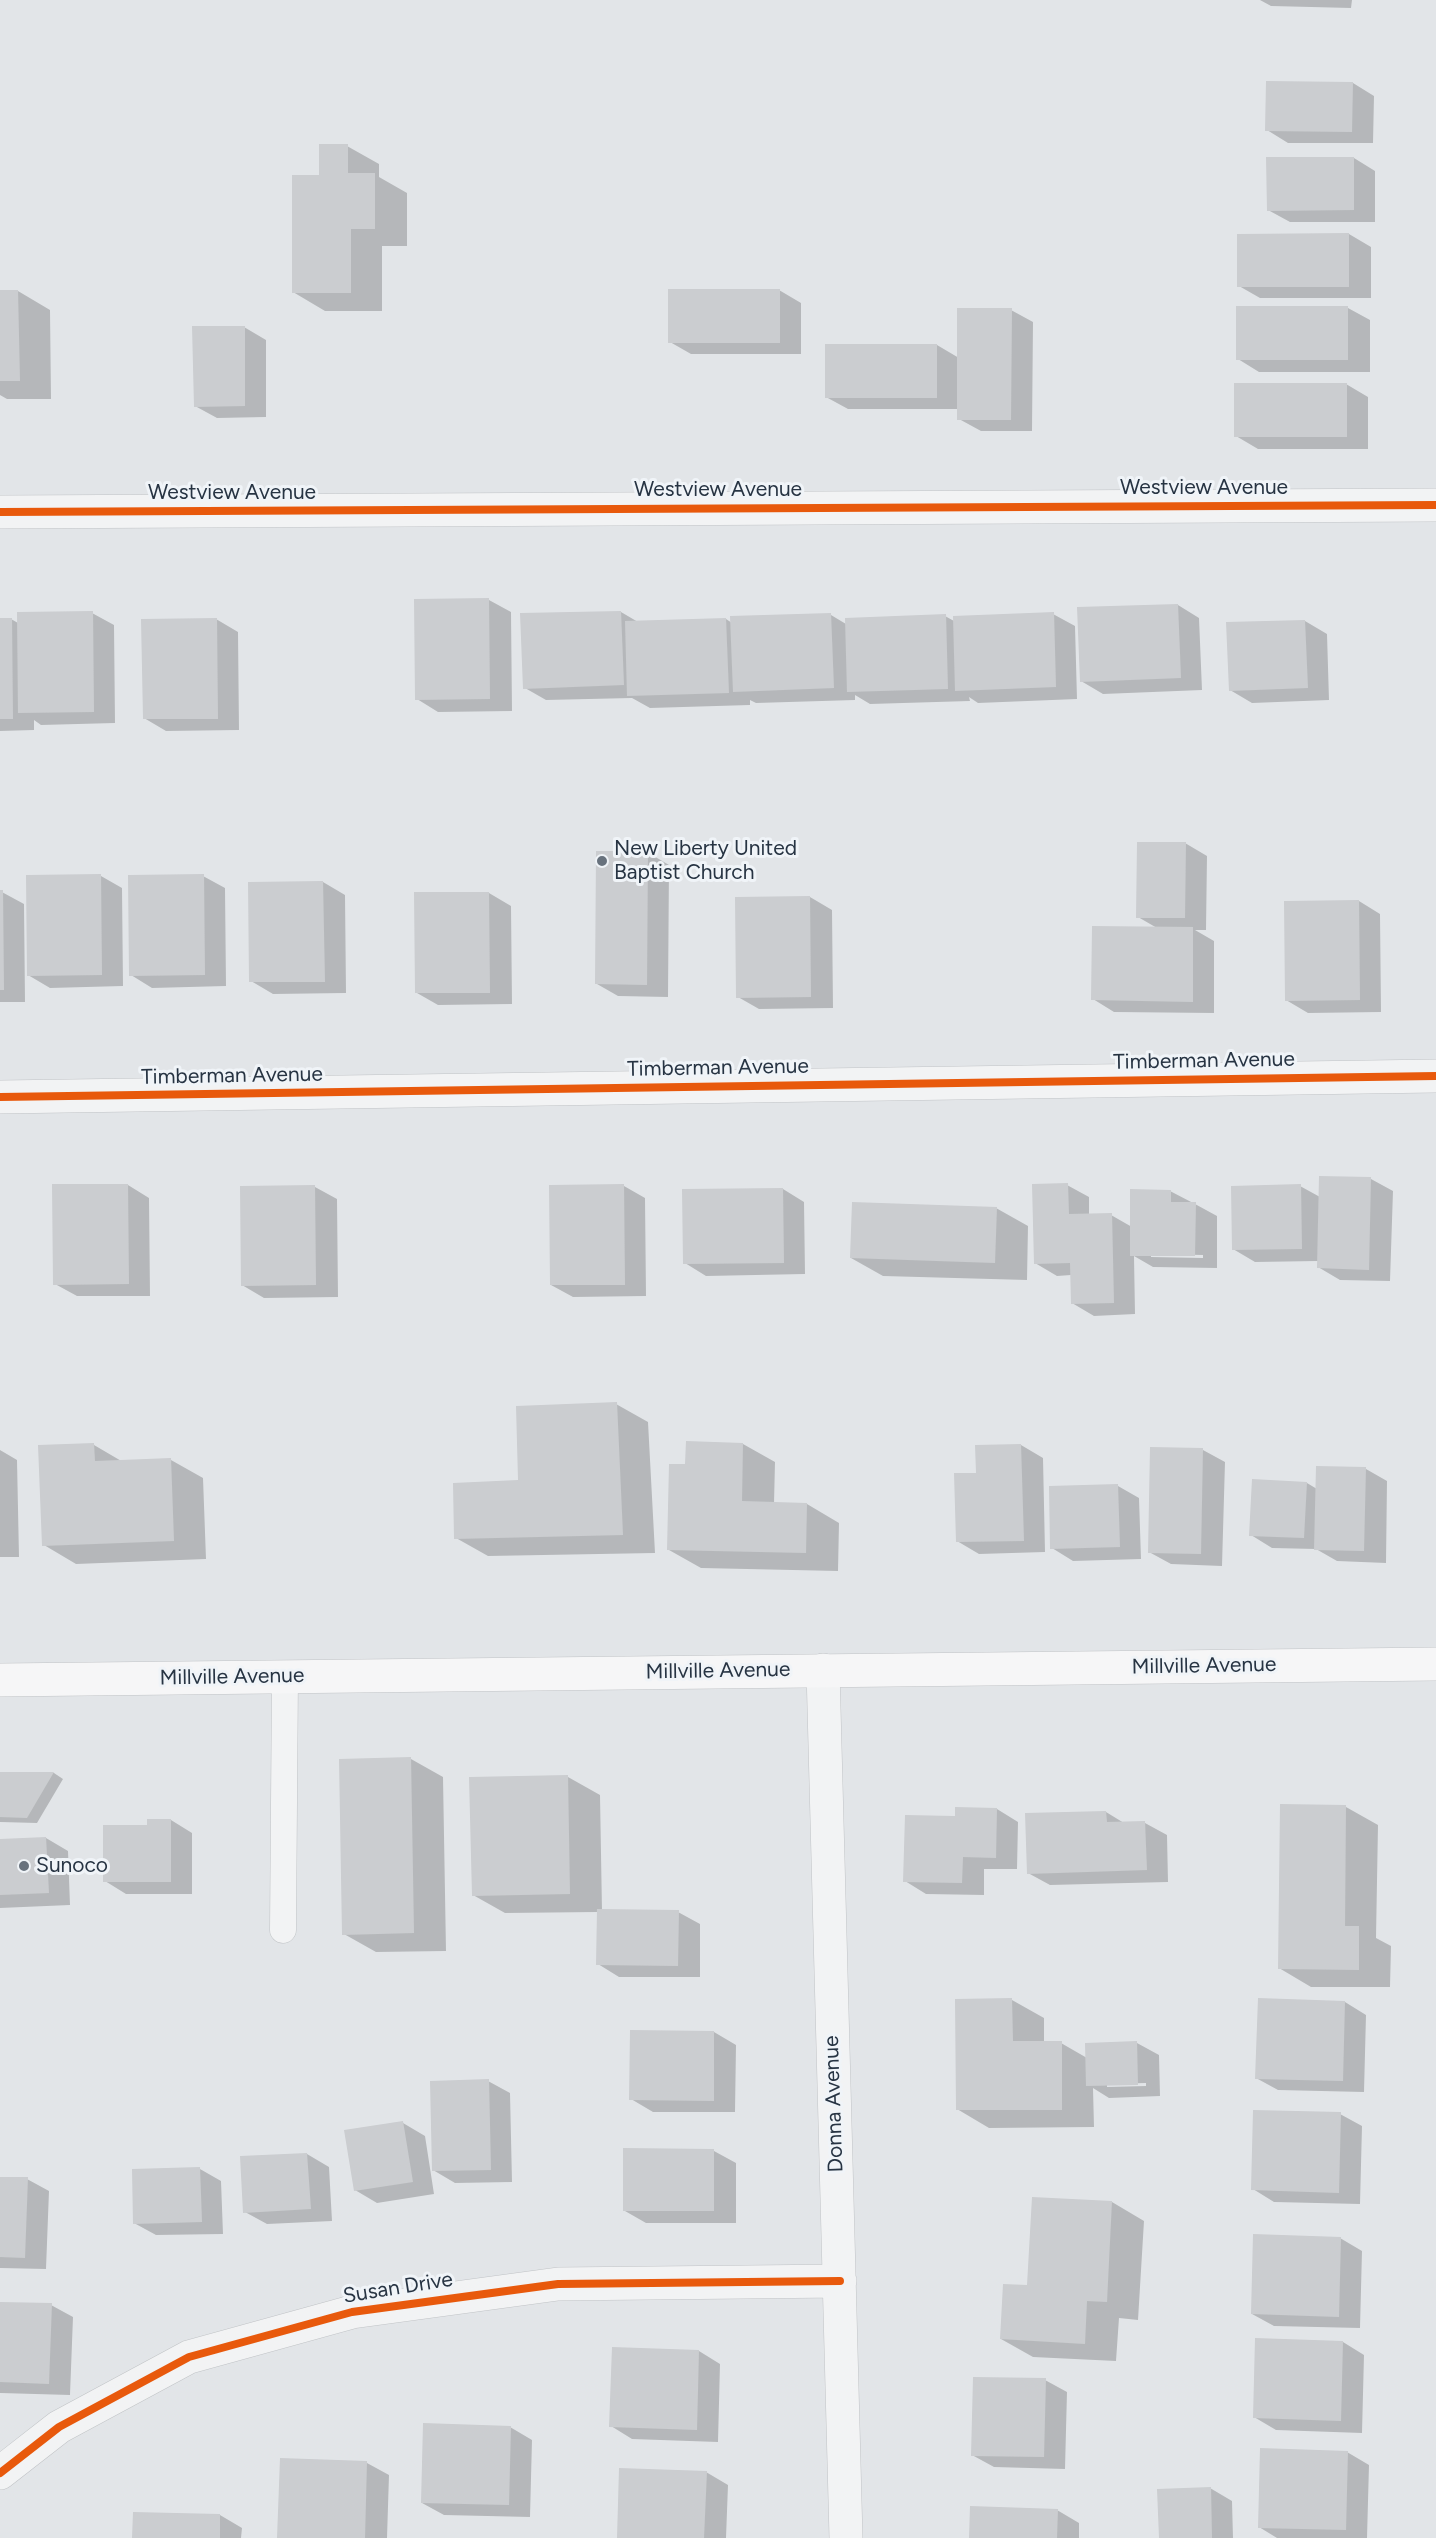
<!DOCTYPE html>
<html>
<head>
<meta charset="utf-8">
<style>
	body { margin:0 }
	canvas { display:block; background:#e2e5e8 }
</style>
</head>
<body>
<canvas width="1436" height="2538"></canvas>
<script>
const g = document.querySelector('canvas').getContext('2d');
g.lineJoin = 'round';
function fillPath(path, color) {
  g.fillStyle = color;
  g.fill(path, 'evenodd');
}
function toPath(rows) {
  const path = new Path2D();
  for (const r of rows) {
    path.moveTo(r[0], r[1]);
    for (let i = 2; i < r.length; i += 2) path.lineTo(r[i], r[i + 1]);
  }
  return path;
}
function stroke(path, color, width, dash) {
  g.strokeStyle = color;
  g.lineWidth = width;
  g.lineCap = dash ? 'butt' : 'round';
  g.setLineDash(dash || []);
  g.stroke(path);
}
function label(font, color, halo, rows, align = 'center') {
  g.font = font + ' Figtree,sans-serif';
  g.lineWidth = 6;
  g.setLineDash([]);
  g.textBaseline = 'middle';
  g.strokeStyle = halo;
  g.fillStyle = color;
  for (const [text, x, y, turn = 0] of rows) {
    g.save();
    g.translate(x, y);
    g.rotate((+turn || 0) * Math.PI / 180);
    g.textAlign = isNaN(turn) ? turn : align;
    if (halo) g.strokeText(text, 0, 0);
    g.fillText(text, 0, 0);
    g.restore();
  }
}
const shadow = toPath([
	[1260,0,1352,0,1351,8,1271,6],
	[1353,83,1374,96,1373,143,1288,143,1267,130],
	[347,146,379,164,379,177,407,193,407,246,382,246,382,311,325,311,293,292,321,177],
	[1354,158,1375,171,1375,222,1290,222,1268,210],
	[1349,234,1371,247,1371,298,1260,298,1239,286],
	[779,290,801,303,801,354,691,354,670,342],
	[0,291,18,291,50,310,51,399,7,399,0,395],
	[1348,308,1370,320,1370,372,1259,372,1238,359],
	[1011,310,1033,322,1032,431,981,431,959,419,959,409,848,409,826,397,937,345,959,358],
	[244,327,266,340,266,417,217,418,195,406],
	[1346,384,1368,397,1368,449,1258,449,1236,436],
	[489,600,511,612,512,711,438,712,417,699],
	[1178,605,1199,618,1202,690,1103,694,1081,681],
	[621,612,638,622,726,619,732,623,831,615,846,624,945,616,954,621,1053,614,1075,626,1077,699,978,703,969,697,970,701,870,704,855,695,855,700,756,703,750,700,750,705,650,708,632,698,546,700,525,688],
	[92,613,114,625,115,723,41,725,34,720,34,730,0,731,0,619,11,619,18,623],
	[216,619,238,632,239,730,166,731,144,718],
	[1305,621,1327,634,1329,700,1252,703,1230,690],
	[1185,843,1207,856,1206,930,1195,930,1214,941,1214,1013,1114,1012,1093,999,1157,928,1138,917],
	[647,852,669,865,668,997,618,996,597,984],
	[101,876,122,888,123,986,50,988,28,975],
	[203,876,225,888,226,986,152,988,131,975],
	[323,882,345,895,346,993,273,994,251,981,250,883],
	[0,891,24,904,25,1002,0,1002],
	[489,893,511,906,512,1004,438,1005,417,993],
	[810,897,832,910,833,1008,759,1009,738,997],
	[1359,901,1380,914,1381,1012,1308,1013,1286,1000],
	[1321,1178,1371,1179,1393,1191,1390,1281,1340,1280,1318,1267,1318,1261,1255,1262,1233,1249,1300,1186,1320,1197],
	[128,1185,149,1198,150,1296,77,1296,55,1284],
	[1067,1185,1089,1197,1089,1215,1111,1215,1132,1227,1170,1191,1195,1204,1217,1216,1217,1268,1153,1267,1134,1256,1135,1314,1094,1316,1072,1303,1071,1275,1057,1276,1035,1263],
	[1151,1254,1203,1255,1203,1258,1151,1257],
	[624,1186,645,1198,646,1296,573,1297,551,1285],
	[315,1187,337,1199,338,1297,264,1298,242,1285],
	[783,1189,804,1202,805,1274,706,1276,685,1263],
	[996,1208,1028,1226,1027,1280,883,1276,851,1258],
	[616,1404,648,1422,655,1553,488,1556,456,1538,520,1481],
	[743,1444,775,1462,774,1504,807,1504,839,1523,838,1571,701,1568,669,1550,687,1465],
	[94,1445,123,1462,171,1460,203,1478,206,1559,76,1564,44,1545],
	[1021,1445,1043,1458,1045,1552,979,1554,957,1541,978,1474],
	[0,1450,17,1460,19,1557,0,1557],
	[1203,1450,1225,1462,1222,1566,1171,1564,1149,1552],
	[1366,1469,1387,1481,1386,1563,1337,1561,1316,1549,1272,1548,1251,1535,1307,1483,1317,1489],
	[1118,1486,1139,1498,1141,1559,1073,1561,1052,1548],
	[411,1759,443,1777,446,1951,376,1952,344,1934],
	[0,1773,54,1773,63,1779,37,1823,0,1822],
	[568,1777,600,1795,602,1911,678,1912,700,1924,700,1977,619,1977,598,1964,598,1912,505,1913,473,1895],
	[1346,1807,1378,1825,1376,1938,1391,1946,1390,1987,1311,1987,1279,1968],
	[997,1809,1018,1822,1017,1869,984,1869,984,1895,926,1894,905,1881,957,1818],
	[1106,1812,1124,1823,1145,1823,1167,1835,1168,1882,1050,1885,1028,1873],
	[171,1820,192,1833,192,1894,126,1894,105,1881,148,1826],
	[46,1838,68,1851,70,1905,0,1908,0,1840],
	[1012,2000,1044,2018,1044,2043,1061,2043,1087,2058,1137,2043,1159,2055,1160,2096,1109,2098,1093,2088,1094,2127,989,2128,957,2109],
	[1146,2083,1146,2086,1107,2087,1107,2084],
	[1345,2002,1366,2015,1364,2092,1278,2090,1256,2078],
	[714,2032,736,2045,735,2112,653,2112,631,2099],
	[488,2081,510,2093,512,2182,455,2183,433,2170],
	[1340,2114,1362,2126,1360,2204,1274,2202,1253,2189],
	[403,2123,425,2136,434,2194,377,2203,355,2190],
	[714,2151,736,2163,736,2223,646,2223,625,2211],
	[307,2154,329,2167,332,2221,267,2224,245,2212],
	[200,2169,221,2181,223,2234,156,2235,134,2223],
	[0,2178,27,2179,49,2191,46,2269,0,2268],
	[1112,2202,1144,2221,1138,2320,1119,2318,1116,2361,1033,2357,1001,2339,1029,2287],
	[1340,2238,1362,2251,1360,2328,1274,2326,1252,2314],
	[0,2303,51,2305,73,2317,70,2395,0,2393],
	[1343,2342,1364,2355,1362,2433,1276,2430,1254,2417],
	[699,2351,720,2364,718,2442,632,2439,611,2426],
	[1045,2380,1067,2392,1065,2469,994,2467,972,2455],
	[510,2427,532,2440,530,2517,444,2515,422,2503],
	[1347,2452,1369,2465,1367,2538,1277,2538,1259,2527],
	[281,2460,367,2463,389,2475,387,2538,279,2538],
	[706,2472,728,2485,726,2538,618,2538],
	[1210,2488,1232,2501,1233,2538,1160,2538],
	[1057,2510,1079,2523,1079,2538,971,2538],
	[220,2515,242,2528,241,2538,133,2538]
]);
const building = toPath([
	[1266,81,1353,82,1352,132,1265,131],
	[319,144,348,144,348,173,375,173,375,229,351,229,351,293,292,293,292,175,319,175],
	[1266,157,1354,157,1354,210,1267,211],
	[1349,233,1349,287,1237,287,1237,234],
	[668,289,780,289,780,343,668,343],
	[0,290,18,290,20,381,0,381],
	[1236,306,1348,306,1348,360,1236,360],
	[957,308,1012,308,1011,420,957,420],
	[192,326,245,326,245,406,194,407],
	[825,344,937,344,937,398,825,398],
	[1234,383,1347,383,1347,437,1234,437],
	[489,598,490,699,415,700,414,599],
	[1178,604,1181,678,1080,682,1077,607],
	[93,611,94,712,18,713,17,612],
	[621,611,624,685,523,689,520,613],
	[1054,612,1056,687,955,691,953,616],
	[831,613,834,688,733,692,730,616],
	[946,614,948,689,847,692,845,618],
	[0,618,12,618,13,719,0,719],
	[217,618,218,719,143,719,141,619],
	[726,618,729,693,627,696,625,621],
	[1305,620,1308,688,1229,691,1226,622],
	[1137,842,1186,842,1185,918,1136,918],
	[596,851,648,851,647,985,595,984],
	[101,874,102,975,27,976,26,875],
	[204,874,205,975,129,976,128,875],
	[323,881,325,982,249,982,248,882],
	[0,890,3,890,4,990,0,990],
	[414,892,489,892,490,993,415,993],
	[810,896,811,997,736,998,735,897],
	[1359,900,1360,1000,1285,1001,1284,901],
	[1092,926,1193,927,1193,1002,1091,1000],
	[1319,1176,1371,1177,1369,1270,1317,1268],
	[1068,1183,1069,1214,1112,1213,1114,1303,1071,1304,1070,1263,1034,1264,1032,1184],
	[52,1184,128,1184,129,1284,53,1285],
	[624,1184,625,1285,550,1285,549,1185],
	[1301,1184,1302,1249,1232,1250,1231,1186],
	[315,1185,316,1285,241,1286,240,1186],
	[783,1188,784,1263,683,1264,682,1189],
	[1130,1189,1171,1190,1171,1202,1196,1202,1195,1256,1130,1256],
	[852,1202,997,1207,995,1263,850,1258],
	[617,1402,623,1535,454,1539,453,1483,518,1480,516,1406],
	[686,1441,743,1443,742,1501,807,1503,806,1553,667,1550,669,1464,685,1464],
	[94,1443,95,1461,171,1458,174,1541,42,1546,38,1445],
	[1021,1444,1024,1541,956,1542,954,1473,976,1473,975,1445],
	[1150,1447,1203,1448,1201,1554,1148,1553],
	[1316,1466,1366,1467,1364,1551,1314,1550],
	[1252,1479,1307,1482,1304,1538,1249,1536],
	[1118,1484,1120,1547,1050,1549,1049,1486],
	[411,1757,414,1933,342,1935,339,1759],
	[0,1772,54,1772,27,1818,0,1817],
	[568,1775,570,1894,472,1896,469,1777],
	[1280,1804,1346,1805,1345,1926,1359,1926,1359,1970,1278,1969],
	[955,1807,997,1808,996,1858,963,1857,962,1883,903,1882,905,1815,955,1816],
	[1106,1811,1107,1822,1145,1821,1147,1870,1027,1874,1025,1813],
	[147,1819,171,1819,171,1882,103,1882,103,1825,147,1825],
	[46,1837,49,1893,0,1895,0,1839],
	[597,1909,679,1910,678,1966,596,1965],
	[1012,1998,1013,2041,1062,2041,1062,2110,956,2110,955,1999],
	[1258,1998,1345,2001,1343,2081,1255,2079],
	[630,2030,714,2031,714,2101,629,2100],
	[1137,2041,1138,2085,1086,2086,1085,2043],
	[489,2079,491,2170,432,2171,430,2081],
	[1253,2110,1341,2112,1339,2193,1251,2190],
	[403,2121,413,2182,354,2191,344,2130],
	[623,2148,714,2149,714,2211,623,2211],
	[307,2153,311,2209,243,2213,240,2156],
	[200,2167,202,2222,133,2224,132,2169],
	[0,2177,28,2177,25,2258,0,2257],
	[1032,2197,1112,2201,1107,2302,1087,2301,1085,2344,1000,2339,1003,2284,1027,2285],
	[1253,2234,1341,2237,1339,2317,1251,2314],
	[0,2302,52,2303,49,2384,0,2382],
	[1255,2338,1343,2341,1341,2421,1253,2418],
	[612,2347,699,2350,697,2430,609,2427],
	[973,2377,1046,2378,1044,2457,971,2456],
	[423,2423,511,2426,509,2505,421,2503],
	[1260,2448,1348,2451,1346,2530,1258,2528],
	[280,2458,367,2461,365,2538,277,2538],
	[619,2468,707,2471,704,2538,617,2538],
	[1211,2487,1212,2538,1159,2538,1157,2489],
	[970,2506,1058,2509,1057,2538,969,2538],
	[133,2512,220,2514,220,2538,132,2538]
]);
const service = toPath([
	[283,1930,285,1676]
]);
const minor = toPath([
	[0,512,1436,505],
	[0,1097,1436,1076],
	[823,1670,846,2538],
	[0,2473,59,2427,189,2357,352,2312,558,2284,840,2281]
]);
const secondary = toPath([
	[0,1680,1436,1664]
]);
const cycleway = toPath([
	[0,512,1436,505],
	[0,1097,1436,1076],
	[0,2473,59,2427,189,2357,352,2312,558,2284,840,2281]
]);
const markers = [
	[602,861,6,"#68727d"],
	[24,1866,6,"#68727d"]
];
const streetNames = [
	["Westview Avenue",1204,488],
	["Westview Avenue",718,490],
	["Westview Avenue",232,493],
	["Timberman Avenue",1204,1061,-1],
	["Timberman Avenue",718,1068,-1],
	["Timberman Avenue",232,1076,-1],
	["Millville Avenue",1204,1666,-1],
	["Millville Avenue",718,1671,-1],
	["Millville Avenue",232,1677,-1],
	["Donna Avenue",834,2104,-92],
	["Susan Drive",398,2288,-9]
];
const poiNames = [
	["New Liberty United",614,849],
	["Baptist Church",614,873],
	["Sunoco",36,1866]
];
fillPath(shadow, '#0003');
fillPath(building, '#cbcdd0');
stroke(service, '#c0c3c6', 27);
stroke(minor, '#c0c3c6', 34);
stroke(secondary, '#c0c3c6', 34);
stroke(service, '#f2f3f4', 26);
stroke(minor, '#f2f3f4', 33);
stroke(secondary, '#f6f6f7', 33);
stroke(cycleway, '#e8590c', 8);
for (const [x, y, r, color] of markers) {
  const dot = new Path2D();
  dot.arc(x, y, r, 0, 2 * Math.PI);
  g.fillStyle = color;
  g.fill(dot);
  stroke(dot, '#f0f4f8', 2);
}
label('21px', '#273443', '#f0f4f8', streetNames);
label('21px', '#273443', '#f0f4f8', poiNames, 'left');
</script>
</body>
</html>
